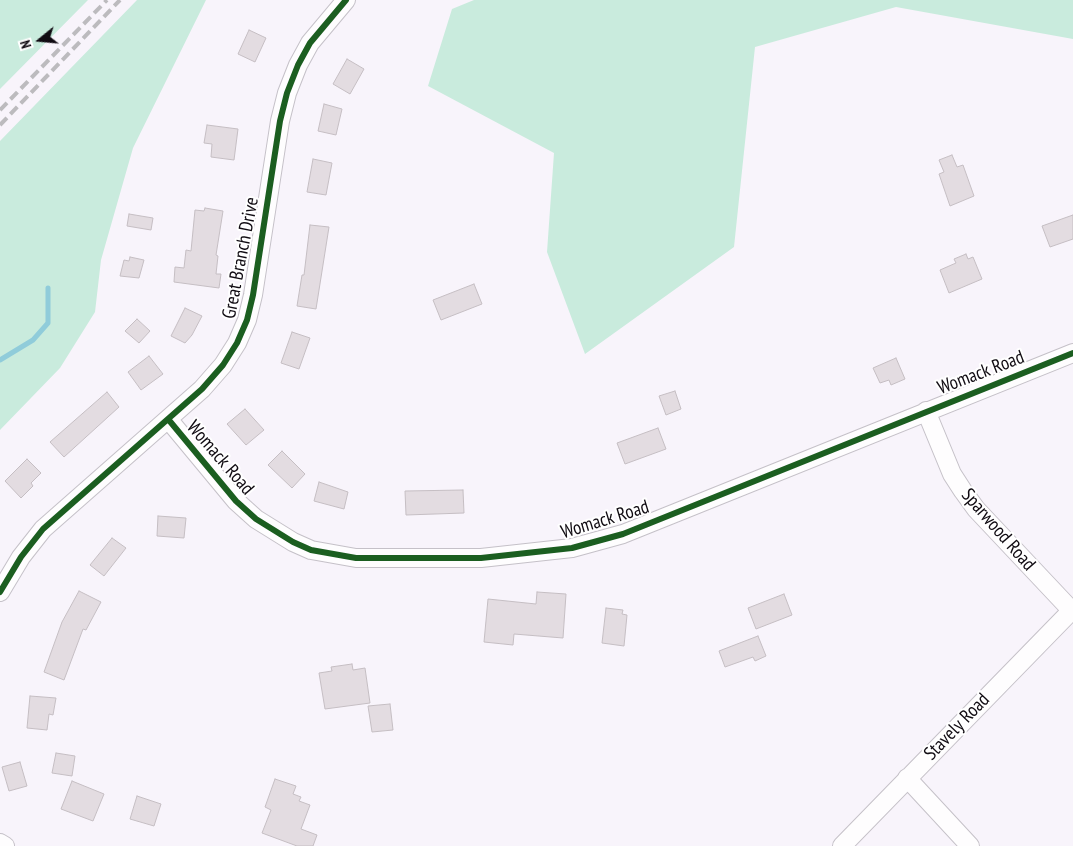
<!DOCTYPE html>
<html>
<head>
<meta charset="utf-8">
<style>
	body { margin:0 }
	#map { position:relative; width:1073px; height:846px; overflow:hidden; background:#f8f4fb; font-family:"PT Sans Narrow",sans-serif }
	canvas { display:block }
	.north { position:absolute; left:15px; top:15px; width:50px; height:50px; -webkit-text-stroke:4px #fff; paint-order:stroke; rotate:253deg; font-size:14px; font-weight:700; line-height:20px; text-align:center; color:#100b12 }
	.north::after { content:''; display:block; margin:auto; width:18px; height:22px; background:#100b12; clip-path:polygon(50% 0,100% 100%,50% 72%,0 100%) }
</style>
</head>
<body>
<div id="map">
<canvas width="1073" height="846"></canvas>
<div class="north">N</div>
</div>
<script>
const g = document.querySelector('canvas').getContext('2d');
g.lineJoin = 'round';
function fillPath(path, color) {
  g.fillStyle = color;
  g.fill(path, 'evenodd');
}
function toPath(rows) {
  const path = new Path2D();
  for (const r of rows) {
    path.moveTo(r[0], r[1]);
    for (let i = 2; i < r.length; i += 2) path.lineTo(r[i], r[i + 1]);
  }
  return path;
}
function stroke(path, color, width, dash) {
  g.strokeStyle = color;
  g.lineWidth = width;
  g.lineCap = dash ? 'butt' : 'round';
  g.setLineDash(dash || []);
  g.stroke(path);
}
function label(font, color, halo, rows, align = 'center') {
  g.font = font + ' "PT Sans Narrow",sans-serif';
  g.lineWidth = 4;
  g.setLineDash([]);
  g.textBaseline = 'middle';
  g.strokeStyle = halo;
  g.fillStyle = color;
  for (const [text, x, y, turn = 0] of rows) {
    g.save();
    g.translate(x, y);
    g.rotate((+turn || 0) * Math.PI / 180);
    g.textAlign = isNaN(turn) ? turn : align;
    if (halo) g.strokeText(text, 0, 0);
    g.fillText(text, 0, 0);
    g.restore();
  }
}
const green = toPath([
	[0,0,88,0,0,89],
	[137,0,206,0,133,148,101,260,95,312,60,368,0,430,0,141],
	[474,0,1073,0,1073,39,896,7,755,47,734,247,585,354,547,252,554,153,428,86,452,9]
]);
const stream = toPath([
	[0,360,33,340,48,323,48,288]
]);
const building = toPath([
	[249,30,266,38,255,62,238,54,249,30],
	[347,59,364,69,350,94,333,84,347,59],
	[324,104,342,109,336,135,318,131,324,104],
	[207,125,238,129,234,160,211,157,212,144,204,143,207,125],
	[952,155,957,167,963,165,974,196,950,206,939,174,944,172,939,160,952,155],
	[313,159,332,163,326,195,307,192,313,159],
	[205,208,223,211,216,255,218,256,216,274,221,274,219,288,174,282,175,267,184,268,186,250,191,251,195,210,204,211,205,208],
	[129,214,153,218,151,230,127,226,129,214],
	[1073,215,1073,239,1050,247,1042,226,1073,215],
	[310,225,329,227,316,309,297,306,302,275,304,275,310,225],
	[966,254,968,259,973,257,982,279,949,293,940,270,956,263,954,259,966,254],
	[130,257,144,260,139,278,120,276,124,260,129,261,130,257],
	[474,284,482,304,441,320,433,300,474,284],
	[185,308,202,316,192,335,185,343,171,336,185,308],
	[137,319,150,331,139,343,125,331,137,319],
	[292,332,310,338,299,369,281,363,292,332],
	[149,356,163,374,141,390,128,372,149,356],
	[896,358,905,379,891,385,889,380,880,383,873,368,896,358],
	[675,391,681,409,666,415,659,396,675,391],
	[107,392,119,407,64,457,50,442,107,392],
	[245,409,264,430,246,445,227,424,245,409],
	[658,428,666,449,625,464,617,443,658,428],
	[282,451,305,474,292,488,268,465,282,451],
	[27,459,41,473,31,483,33,486,21,498,5,481,27,459],
	[319,482,348,492,344,509,314,501,319,482],
	[463,490,464,513,406,515,405,491,463,490],
	[158,516,186,518,184,538,157,536,158,516],
	[112,538,126,548,104,576,90,565,112,538],
	[79,591,101,602,86,630,83,629,64,680,44,672,62,622,79,591],
	[537,592,566,594,563,638,514,634,513,645,484,642,488,599,536,604,537,592],
	[784,594,792,615,756,629,748,608,784,594],
	[606,608,623,610,622,614,627,615,624,646,602,643,606,608],
	[758,636,766,656,755,661,753,657,725,667,719,651,758,636],
	[352,664,353,670,365,668,370,703,325,709,319,673,332,671,331,667,352,664],
	[30,696,56,698,53,715,49,714,47,730,27,728,30,696],
	[390,704,393,730,372,732,368,706,390,704],
	[56,753,75,756,72,776,52,773,56,753],
	[20,762,27,786,9,791,2,767,20,762],
	[275,779,296,786,293,794,301,797,299,801,310,805,301,829,317,835,313,846,297,846,262,833,271,810,265,807,275,779],
	[72,781,104,794,93,821,61,809,72,781],
	[137,796,161,804,154,826,130,819,137,796]
]);
const minor = toPath([
	[926,411,952,474,963,491,976,509,1073,612],
	[168,419,236,501,256,519,293,542,311,550,356,558,481,558,572,548,623,534,1073,353],
	[0,592,21,557,43,529,202,389,223,365,237,343,247,320,253,295,280,121,287,93,298,65,310,43,346,0],
	[907,778,970,846],
	[0,843,5,846],
	[842,846,1073,609]
]);
const rail = toPath([
	[0,110,107,0],
	[0,125,120,0]
]);
const cycleway = toPath([
	[168,419,236,501,256,519,293,542,311,550,356,558,481,558,572,548,623,534,1073,353],
	[0,592,21,557,43,529,202,389,223,365,237,343,247,320,253,295,280,121,287,93,298,65,310,43,346,0]
]);
const streetNames = [
	["Great Branch Drive",241,258,-79],
	["Womack Road",981,373,-21],
	["Womack Road",220,458,49],
	["Womack Road",605,520,-17],
	["Sparwood Road",998,530,49],
	["Stavely Road",957,727,-46]
];
fillPath(green, '#c9ebdd');
stroke(stream, '#90ccda', 5);
fillPath(building, '#e3dce1');
stroke(building, '#c5bec3', 1);
stroke(minor, '#c5c1c8', 20);
stroke(minor, '#fefdfe', 18);
stroke(rail, '#bcbbbe', 4, [10, 5]);
stroke(cycleway, '#1b5e20', 6);
label('19px', '#100b12', '#fff', streetNames);
</script>
</body>
</html>
